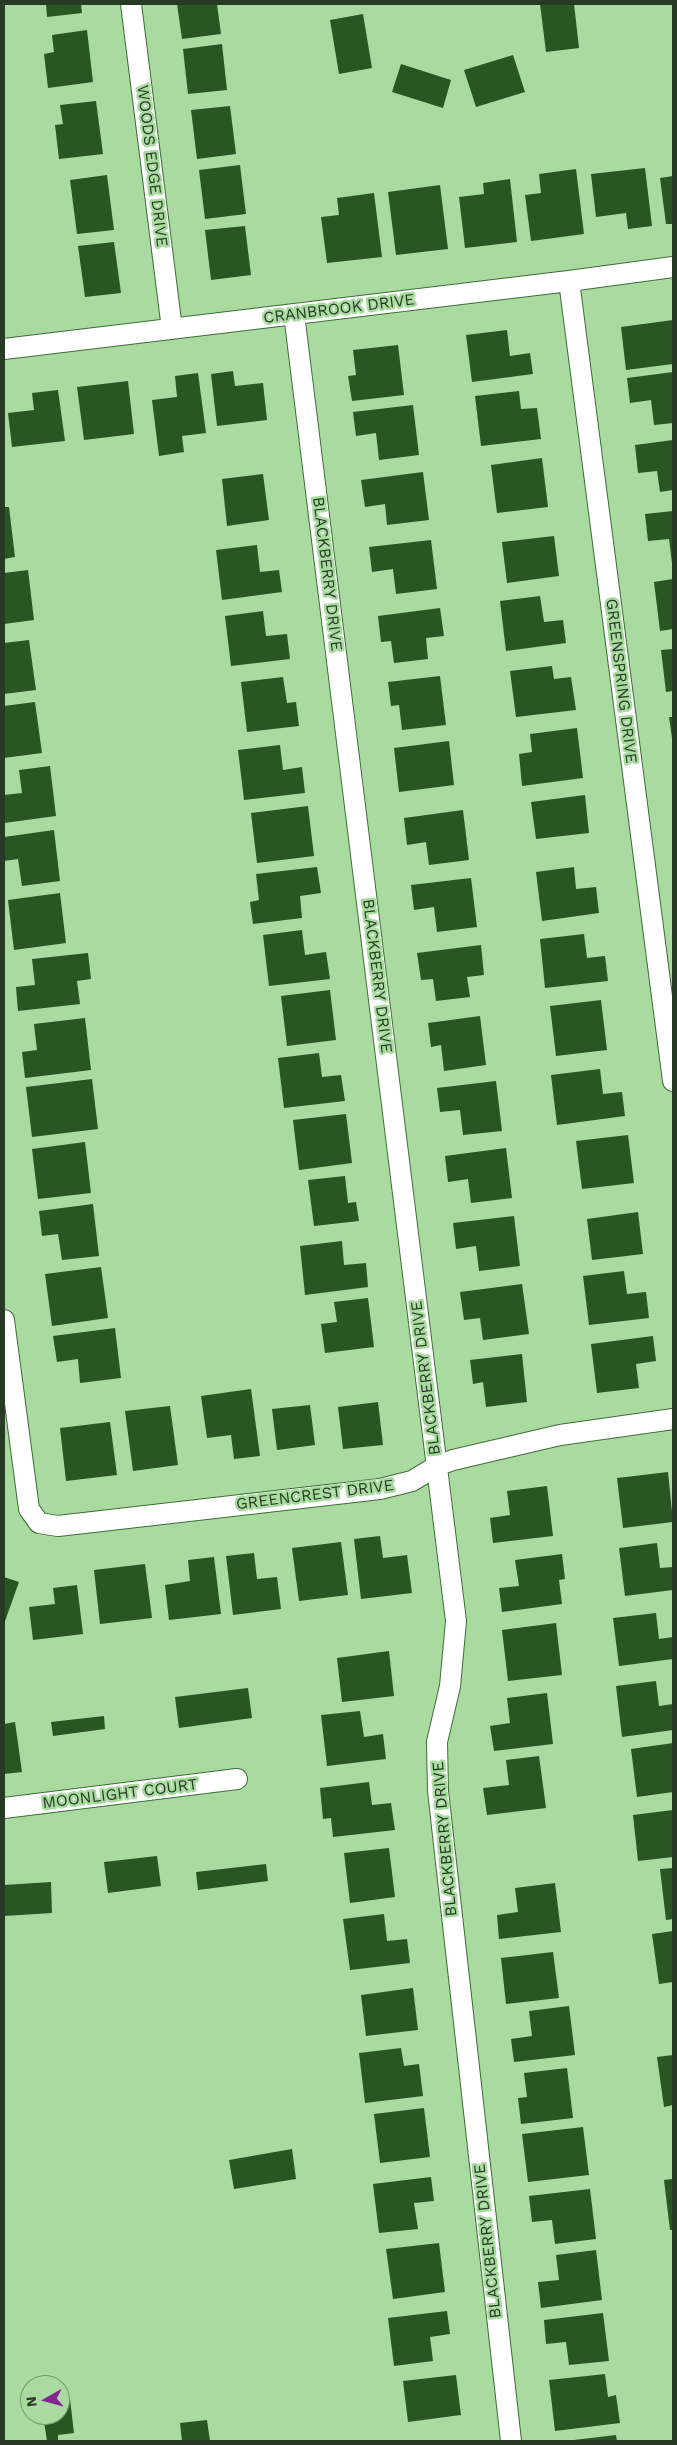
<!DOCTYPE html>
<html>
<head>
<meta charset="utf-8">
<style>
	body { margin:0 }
	#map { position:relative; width:677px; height:2445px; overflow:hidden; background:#a9dba1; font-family:"Work Sans",sans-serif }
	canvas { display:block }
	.frame { position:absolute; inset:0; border:5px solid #273b24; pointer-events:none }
	.north { position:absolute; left:20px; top:2375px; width:50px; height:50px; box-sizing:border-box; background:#a9dba1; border:1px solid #759b6f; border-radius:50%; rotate:263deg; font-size:14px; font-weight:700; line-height:20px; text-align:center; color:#273b24 }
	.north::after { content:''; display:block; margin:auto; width:18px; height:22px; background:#832793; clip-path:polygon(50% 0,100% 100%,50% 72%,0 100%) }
</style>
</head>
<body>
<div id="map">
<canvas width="677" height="2445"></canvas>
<div class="frame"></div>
<div class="north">N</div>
</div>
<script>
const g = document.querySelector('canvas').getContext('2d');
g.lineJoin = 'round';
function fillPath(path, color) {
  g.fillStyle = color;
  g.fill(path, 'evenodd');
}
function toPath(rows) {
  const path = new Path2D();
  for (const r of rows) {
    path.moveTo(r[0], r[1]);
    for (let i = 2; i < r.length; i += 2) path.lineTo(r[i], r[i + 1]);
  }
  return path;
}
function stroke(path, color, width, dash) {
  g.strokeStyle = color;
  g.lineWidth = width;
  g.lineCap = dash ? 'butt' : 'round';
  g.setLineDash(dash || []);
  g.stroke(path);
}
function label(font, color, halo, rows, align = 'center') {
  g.font = font + ' "Work Sans",sans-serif';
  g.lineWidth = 5;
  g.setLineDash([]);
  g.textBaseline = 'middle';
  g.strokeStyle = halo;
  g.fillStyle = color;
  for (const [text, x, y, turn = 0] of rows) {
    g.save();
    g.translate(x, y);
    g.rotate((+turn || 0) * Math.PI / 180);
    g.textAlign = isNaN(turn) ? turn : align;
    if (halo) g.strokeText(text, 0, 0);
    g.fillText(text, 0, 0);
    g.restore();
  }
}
const building = toPath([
	[46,4,81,4,82,13,47,17],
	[177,4,217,4,221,34,182,39],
	[540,4,574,4,579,48,546,52],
	[363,14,372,68,339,74,330,20],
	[87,30,93,82,48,88,44,54,54,52,52,35],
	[222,44,227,90,188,94,183,49],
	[513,55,525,92,476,107,464,70],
	[401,64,451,80,443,108,392,92],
	[96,101,103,154,59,159,55,125,63,124,60,105],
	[230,106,236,154,197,159,191,110],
	[240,165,246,214,205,219,199,170],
	[645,168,652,226,628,229,626,213,596,217,591,174],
	[576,169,584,234,531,241,525,195,541,193,539,174],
	[107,175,114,230,77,234,70,180],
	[673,176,673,224,666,224,660,178],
	[510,179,517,242,465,248,459,197,484,194,483,183],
	[440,185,448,249,396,255,388,192],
	[374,193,382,257,327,263,321,217,339,215,337,198],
	[245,226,251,275,211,280,205,230],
	[114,242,121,293,85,297,78,246],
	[673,320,673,364,626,370,621,327],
	[507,330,510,356,530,353,533,374,472,382,466,335],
	[398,345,404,395,352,401,348,376,356,375,353,350],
	[233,371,235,386,263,383,267,420,217,426,211,374],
	[673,372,673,423,654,425,651,400,630,403,627,378],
	[198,373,206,433,182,436,184,452,159,456,152,400,177,397,175,376],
	[128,381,134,434,84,440,77,387],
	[58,390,65,441,12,447,8,413,34,410,32,393],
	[519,391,521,409,537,408,541,439,481,446,475,396],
	[413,405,419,455,379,460,376,433,356,436,353,412],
	[673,440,673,490,660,492,657,471,638,473,635,445],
	[542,458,548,507,497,513,491,465],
	[423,472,429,520,387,525,385,504,365,507,361,480],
	[263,474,269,520,227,526,222,479],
	[4,507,9,507,15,557,4,559],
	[673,511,673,562,672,563,669,539,648,541,645,514],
	[554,536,559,576,507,583,502,542],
	[431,540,437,589,396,594,393,569,372,572,369,547],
	[257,545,260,572,279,570,282,592,222,600,216,550],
	[28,570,34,620,4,624,4,573],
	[673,579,673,629,660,631,654,582],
	[540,596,544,622,563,620,566,643,506,651,500,601],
	[440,608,444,636,426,638,428,659,394,663,391,641,381,642,378,616],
	[263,611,266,636,287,634,290,659,231,666,225,616],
	[29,640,36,690,4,694,4,643],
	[673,649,673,691,666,692,661,650],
	[552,666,554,679,571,677,576,710,516,717,510,671],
	[440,676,446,725,402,730,399,705,391,706,388,682],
	[283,677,287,703,296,702,299,726,247,732,241,682],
	[35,702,42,753,4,758,4,706],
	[669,717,673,717,673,738,672,738],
	[577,728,583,778,522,786,519,754,532,752,530,734],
	[449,741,454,785,399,792,394,748],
	[280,745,283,770,302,767,305,793,244,800,238,750],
	[50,766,56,816,4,823,4,795,22,793,19,770],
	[585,795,589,833,536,839,531,802],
	[308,806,314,856,257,863,251,813],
	[463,810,469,860,429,865,426,842,407,845,404,818],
	[54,830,60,881,22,886,18,859,4,861,4,837],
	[317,867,321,893,300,896,302,918,253,924,250,902,259,900,256,874],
	[574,867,576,889,596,887,599,913,542,921,536,872],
	[471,878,477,927,437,932,434,907,414,910,411,885],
	[60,893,66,943,14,950,8,900],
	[302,930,305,955,326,952,330,979,269,986,263,935],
	[584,934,587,958,605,956,608,981,545,988,540,939],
	[481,945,484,975,467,977,470,997,436,1001,433,979,421,980,417,953],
	[88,953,91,979,77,981,80,1004,18,1011,16,987,35,985,32,959],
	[330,990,336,1040,287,1046,281,996],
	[601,1000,607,1050,556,1056,550,1006],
	[480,1016,486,1065,444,1071,441,1045,431,1047,428,1023],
	[85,1018,91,1070,25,1078,22,1052,37,1050,34,1024],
	[319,1053,322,1077,341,1075,345,1101,284,1108,278,1058],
	[600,1069,603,1094,622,1092,625,1116,557,1125,551,1075],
	[92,1079,98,1129,32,1137,26,1087],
	[496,1081,502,1131,463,1135,460,1110,440,1112,437,1088],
	[346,1114,352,1163,299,1170,293,1120],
	[628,1135,634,1183,582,1189,576,1141],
	[85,1142,91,1193,38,1199,32,1149],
	[506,1148,512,1198,471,1203,468,1179,448,1182,445,1156],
	[345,1176,348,1203,356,1202,359,1221,314,1226,308,1180],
	[93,1204,99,1256,62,1260,58,1234,42,1236,39,1211],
	[638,1212,643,1254,592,1260,587,1219],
	[514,1216,520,1266,479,1271,476,1246,456,1249,453,1223],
	[342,1241,344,1265,366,1263,368,1287,305,1295,300,1246],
	[101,1267,108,1318,52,1326,45,1274],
	[624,1271,627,1294,646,1292,649,1318,589,1325,583,1276],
	[522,1284,529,1334,483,1340,480,1318,464,1320,460,1292],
	[368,1298,374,1347,325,1353,321,1324,337,1322,334,1302],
	[115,1328,121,1378,80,1383,78,1359,57,1362,53,1336],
	[653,1336,656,1361,636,1364,639,1388,597,1393,591,1344],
	[522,1354,527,1402,486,1407,483,1382,473,1384,470,1360],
	[251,1389,260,1456,234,1459,231,1435,207,1438,201,1396],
	[378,1402,383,1445,343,1449,338,1407],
	[310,1405,315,1445,277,1450,272,1409],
	[170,1406,178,1465,133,1471,125,1411],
	[110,1422,117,1475,66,1481,60,1428],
	[668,1472,673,1522,623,1528,617,1478],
	[547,1486,553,1536,493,1543,490,1518,510,1515,507,1491],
	[380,1536,383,1558,407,1555,412,1593,361,1599,354,1539],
	[341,1542,348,1595,299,1601,292,1548],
	[657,1543,660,1568,673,1567,673,1590,625,1596,619,1548],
	[254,1553,257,1579,277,1577,281,1609,233,1615,226,1556],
	[562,1554,565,1579,559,1580,562,1604,502,1612,499,1588,519,1586,515,1560],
	[214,1557,221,1614,169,1620,165,1585,190,1581,188,1560],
	[145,1564,152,1618,100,1624,94,1570],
	[4,1577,19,1582,4,1624],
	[77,1585,83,1634,33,1640,29,1607,55,1604,53,1588],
	[656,1613,659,1639,673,1637,673,1659,619,1666,613,1618],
	[556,1623,562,1675,508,1681,502,1630],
	[389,1651,394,1696,342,1702,337,1658],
	[656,1681,659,1706,673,1704,673,1730,622,1737,616,1686],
	[248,1688,252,1718,179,1728,175,1697],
	[547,1693,553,1744,494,1751,490,1726,510,1723,507,1698],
	[360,1711,364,1737,383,1734,386,1759,327,1766,321,1715],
	[104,1716,105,1729,53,1736,51,1722],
	[15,1722,22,1772,4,1774,4,1724],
	[673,1743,673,1792,637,1797,631,1749],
	[539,1756,546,1808,487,1815,483,1788,509,1785,506,1760],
	[369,1782,372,1805,391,1803,395,1830,333,1837,331,1818,323,1819,320,1788],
	[673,1810,673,1857,638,1861,633,1815],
	[389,1848,395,1897,350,1903,344,1853],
	[157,1856,161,1886,108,1893,104,1862],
	[266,1864,268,1881,198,1890,196,1872],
	[673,1868,673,1919,666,1920,660,1869],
	[51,1882,52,1913,4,1916,4,1885],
	[555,1883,561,1932,499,1939,497,1915,518,1912,515,1888],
	[384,1914,387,1941,407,1939,410,1963,350,1970,343,1919],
	[673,1931,673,1982,659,1984,652,1934],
	[553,1952,559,1998,506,2004,501,1958],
	[413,1988,418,2030,366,2036,361,1995],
	[569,2006,575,2055,514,2062,511,2039,532,2036,529,2011],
	[401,2048,404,2066,419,2064,423,2096,365,2103,359,2053],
	[673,2055,673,2105,664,2107,657,2057],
	[567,2068,573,2118,521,2124,518,2098,527,2097,524,2073],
	[424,2108,430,2157,380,2163,374,2114],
	[583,2127,589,2175,528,2182,522,2134],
	[292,2149,296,2179,234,2189,229,2160],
	[431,2177,434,2201,414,2203,418,2229,379,2233,373,2184],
	[673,2179,673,2230,670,2230,664,2180],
	[590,2189,596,2239,555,2244,552,2220,532,2222,529,2196],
	[439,2243,445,2292,393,2299,386,2249],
	[596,2250,602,2300,541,2308,538,2282,559,2280,556,2255],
	[447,2311,450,2334,430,2337,433,2361,394,2366,388,2318],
	[603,2313,609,2361,569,2365,566,2342,546,2344,544,2320],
	[605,2374,608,2397,616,2395,620,2423,555,2431,549,2380],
	[456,2375,461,2415,408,2422,403,2381],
	[70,2399,74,2433,58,2435,58,2441,47,2441,43,2415,60,2415,60,2400],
	[207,2420,210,2441,182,2441,180,2423],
	[616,2435,617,2441,574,2441,574,2440]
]);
const street = toPath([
	[131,4,172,329],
	[569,281,673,1081],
	[294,314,456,1621,450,1686,437,1742,438,1791,511,2441],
	[4,349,569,281,673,267],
	[4,1320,29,1509,39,1523,58,1526,380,1489,412,1481,437,1466,453,1460,560,1435,673,1419],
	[4,1808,237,1779]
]);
const streetNames = [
	["WOODS EDGE DRIVE",152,166,83],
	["CRANBROOK DRIVE",339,309,-7],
	["BLACKBERRY DRIVE",327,574,83],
	["GREENSPRING DRIVE",621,681,83],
	["BLACKBERRY DRIVE",377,976,83],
	["BLACKBERRY DRIVE",426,1378,-97],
	["GREENCREST DRIVE",315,1495,-7],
	["MOONLIGHT COURT",120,1794,-7],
	["BLACKBERRY DRIVE",445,1839,-95],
	["BLACKBERRY DRIVE",488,2241,-96]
];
fillPath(building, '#295623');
stroke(street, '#3f6d38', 22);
stroke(street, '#fff', 20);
label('16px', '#273b24', '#a9dba1', streetNames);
</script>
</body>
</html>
